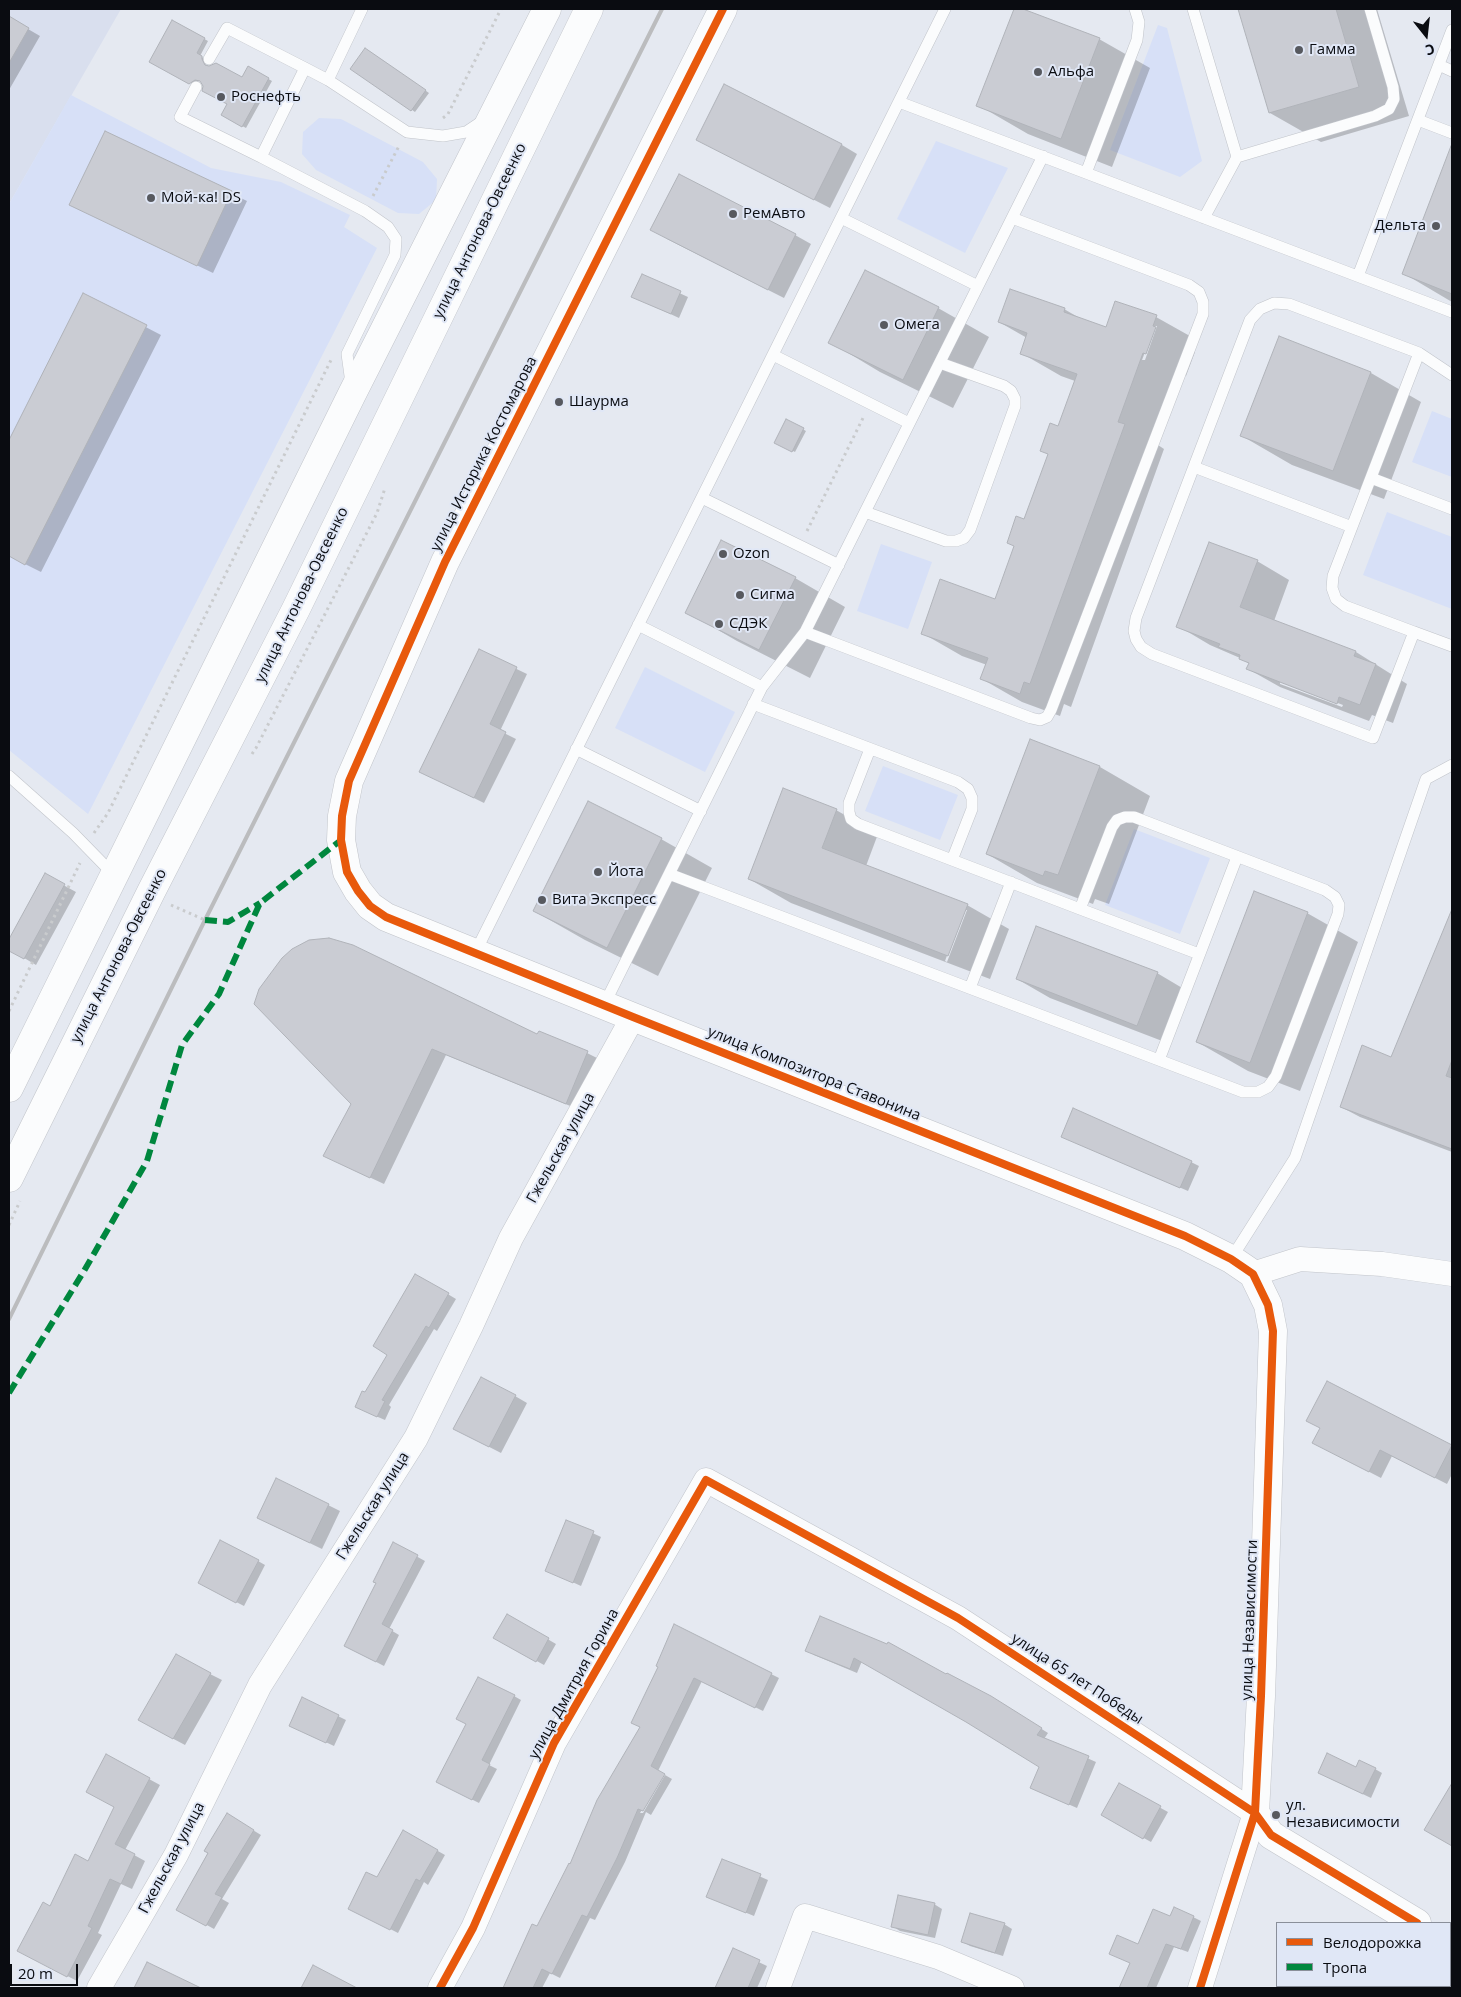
<!DOCTYPE html>
<html>
<head>
<meta charset="utf-8">
<style>
	body { margin:0 }
	#map { position:relative; width:1461px; height:1997px; overflow:hidden; background:#e5e9f1; font-family:"Open Sans",sans-serif }
	canvas { display:block }
	.frame { position:absolute; inset:0; border:10px solid #0a0c11; pointer-events:none }
	.legend { position:absolute; left:1276px; top:1922px; width:175px; height:65px; box-sizing:border-box; background:#e0e7f6; border:1px solid #8a8f9a; margin:0; padding:6px 9px; list-style:none; font-size:15px; color:#0a0c11 }
	.legend li { display:flex; align-items:center; gap:10px; height:25px }
	.legend b { width:25px; border:1px solid #8a8f9a }
	.north { position:absolute; left:1401px; top:10px; width:50px; height:50px; -webkit-text-stroke:4px #e0e7f6; paint-order:stroke; rotate:164deg; font-size:14px; font-weight:700; line-height:20px; text-align:center; color:#0a0c11 }
	.north::after { content:''; display:block; margin:auto; width:18px; height:22px; background:#0a0c11; clip-path:polygon(50% 0,100% 100%,50% 72%,0 100%) }
	.scale { position:absolute; left:10px; top:1964px; width:68px; height:22px; box-sizing:border-box; border:2px solid #0a0c11; border-top:0; padding-left:6px; font-size:15px; line-height:18px; white-space:nowrap; color:#0a0c11; -webkit-text-stroke:4px #e0e7f6; paint-order:stroke }
</style>
</head>
<body>
<div id="map">
<canvas width="1461" height="1997"></canvas>
<div class="frame"></div>
<ul class="legend">
<li><b style="height:6px;background:#e8590c"></b>Велодорожка</li>
<li><b style="height:6px;background:#00873e"></b>Тропа</li>
</ul>
<div class="north">С</div>
<div class="scale">20 m</div>
</div>
<script>
const g = document.querySelector('canvas').getContext('2d');
g.lineJoin = 'round';
function fillPath(path, color) {
  g.fillStyle = color;
  g.fill(path, 'evenodd');
}
function toPath(rows) {
  const path = new Path2D();
  for (const r of rows) {
    path.moveTo(r[0], r[1]);
    for (let i = 2; i < r.length; i += 2) path.lineTo(r[i], r[i + 1]);
  }
  return path;
}
function stroke(path, color, width, dash) {
  g.strokeStyle = color;
  g.lineWidth = width;
  g.lineCap = dash ? 'butt' : 'round';
  g.setLineDash(dash || []);
  g.stroke(path);
}
function label(font, color, halo, rows, align = 'center') {
  g.font = font + ' "Open Sans",sans-serif';
  g.lineWidth = 4;
  g.setLineDash([]);
  g.textBaseline = 'middle';
  g.strokeStyle = halo;
  g.fillStyle = color;
  for (const [text, x, y, turn = 0] of rows) {
    g.save();
    g.translate(x, y);
    g.rotate((+turn || 0) * Math.PI / 180);
    g.textAlign = isNaN(turn) ? turn : align;
    if (halo) g.strokeText(text, 0, 0);
    g.fillText(text, 0, 0);
    g.restore();
  }
}
const built = toPath([
	[9,9,121,9,9,204]
]);
const green = toPath([
	[1158,25,1167,28,1202,161,1180,177,1110,150],
	[71,95,211,168,281,182,350,215,344,227,377,248,88,814,9,750,9,204],
	[319,118,341,119,423,162,437,179,436,200,419,214,398,213,316,170,302,154,303,132],
	[936,141,1008,168,965,253,897,219],
	[1432,411,1452,419,1452,477,1412,462],
	[1387,512,1452,537,1452,609,1363,575],
	[881,544,932,562,908,629,857,611],
	[645,667,735,712,705,772,615,728],
	[883,766,958,795,940,840,865,811],
	[1134,829,1210,858,1180,934,1105,905]
]);
const shadow = toPath([
	[1015,9,1019,9,1099,39,1150,68,1112,167,1028,134,978,105],
	[1239,9,1377,9,1409,116,1321,142,1270,113],
	[9,18,40,36,9,90],
	[172,21,208,41,200,56,205,59,204,62,207,67,243,79,249,68,272,81,246,128,222,115,228,104,205,86,202,81,199,81,194,84,150,62],
	[369,51,429,93,415,112,352,69],
	[106,132,247,201,213,273,71,205],
	[842,145,857,154,830,208,713,148],
	[1441,176,1452,180,1452,302,1403,273],
	[795,235,811,244,784,298,667,239],
	[642,276,688,297,679,318,640,300],
	[84,295,161,335,41,572,9,556,9,443],
	[938,308,989,337,953,408,880,372,830,342],
	[1064,309,1083,320,1107,329,1156,317,1197,340,1193,350,1195,352,1186,376,1184,375,1158,445,1164,449,1071,707,1064,704,1060,716,1022,702,982,679,987,665,962,656,922,633,996,601,1075,381,1061,376,1021,353,1027,338,999,322],
	[1155,326,1157,326,1145,360,1142,360],
	[1371,373,1421,402,1384,499,1292,465,1242,436],
	[786,420,806,431,795,452,775,442],
	[1257,561,1289,580,1274,621,1356,652,1407,684,1393,723,1372,715,1369,721,1280,687,1248,669,1250,664,1240,658,1210,645,1178,626],
	[1280,681,1343,705,1342,707,1280,684],
	[795,578,845,607,810,678,737,641,687,612],
	[479,651,527,674,500,731,516,739,484,803,431,777],
	[1030,741,1100,767,1150,796,1109,904,1095,899,1093,904,1037,883,987,854],
	[836,810,878,834,866,866,967,905,1009,929,990,979,791,903,749,879],
	[964,910,967,910,947,962,945,961],
	[661,839,712,868,658,976,585,940,534,911],
	[45,875,76,892,36,965,9,949,9,942],
	[1452,910,1452,1152,1360,1117,1341,1107,1392,1058],
	[1307,913,1358,942,1300,1091,1248,1071,1197,1042],
	[1157,973,1189,992,1170,1044,1050,998,1017,979],
	[255,1004,538,1036,587,1053,601,1060,580,1110,446,1055,384,1184,339,1163,353,1104],
	[1070,1140,1191,1162,1199,1166,1188,1191],
	[416,1275,456,1299,437,1331,434,1329,389,1405,391,1407,385,1420,364,1411,365,1394,389,1354],
	[1327,1383,1452,1446,1452,1474,1447,1484,1392,1456,1381,1478,1325,1449,1321,1428],
	[515,1396,527,1403,501,1453,466,1435],
	[328,1505,340,1511,322,1549,270,1524],
	[567,1521,601,1537,581,1586,546,1570],
	[394,1544,425,1561,389,1629,399,1635,384,1666,353,1650],
	[258,1561,265,1565,244,1606,207,1587],
	[508,1616,556,1644,544,1665,495,1638],
	[820,1618,999,1702,1048,1733,1044,1739,1096,1762,1077,1808,1031,1788,1040,1766,969,1722,862,1661,857,1673,814,1655],
	[675,1626,779,1678,763,1711,702,1681,658,1771,663,1774,640,1813,643,1813,665,1775,672,1779,651,1815,646,1812,625,1862,595,1920,590,1918,560,1978,550,1973,542,1988,504,1988,571,1866,641,1727,660,1667],
	[210,1674,222,1680,185,1745,151,1727],
	[514,1696,521,1700,489,1765,497,1769,479,1803,445,1786],
	[303,1699,346,1720,334,1746,298,1729],
	[1356,1768,1375,1769,1382,1773,1371,1798,1327,1777],
	[149,1779,160,1785,125,1850,145,1861,132,1889,121,1884,98,1933,102,1935,77,1981,29,1956,50,1907,88,1862],
	[1119,1785,1168,1812,1151,1842,1102,1815],
	[1450,1789,1452,1790,1452,1845,1426,1830],
	[228,1815,261,1835,222,1899,229,1903,214,1929,178,1909],
	[404,1832,445,1855,428,1885,424,1882,398,1933,357,1912],
	[722,1860,768,1880,754,1916,708,1897],
	[934,1904,942,1909,935,1938,900,1931,892,1926],
	[1193,1917,1201,1921,1188,1952,1174,1947,1156,1988,1128,1988,1122,1985,1139,1946,1171,1918],
	[1004,1924,1012,1929,1003,1956,970,1946,963,1942],
	[733,1950,767,1966,757,1988,717,1988],
	[314,1967,354,1988,302,1988],
	[1282,1986,1315,1986,1317,1988,1279,1988],
	[1422,1986,1431,1986,1434,1988,1419,1988]
]);
const building = toPath([
	[1014,9,1023,9,1100,38,1061,139,976,106,1014,9],
	[1238,9,1336,9,1359,87,1269,113,1238,9],
	[9,16,29,28,9,63,9,16],
	[172,20,205,38,197,53,202,56,202,59,205,65,209,66,216,63,242,77,248,66,269,78,242,127,221,115,227,104,202,91,203,86,200,81,195,80,189,84,149,62,172,20],
	[365,48,426,90,411,111,350,69,365,48],
	[724,84,842,144,814,200,696,140,724,84],
	[105,131,232,191,197,266,69,205,105,131],
	[1451,146,1452,146,1452,294,1402,274,1451,146],
	[679,174,796,234,768,290,650,230,679,174],
	[865,270,939,307,903,380,828,343,865,270],
	[642,274,681,291,671,314,631,297,642,274],
	[1010,289,1065,308,1064,312,1106,327,1115,301,1157,315,1153,326,1156,327,1146,354,1143,353,1118,422,1125,424,1088,525,1030,684,1024,682,1020,694,980,679,988,658,921,634,940,579,995,599,1014,546,1007,543,1016,516,1024,519,1048,454,1040,451,1050,423,1058,426,1077,374,1020,354,1027,333,998,322,1010,289],
	[83,293,147,325,25,565,9,556,9,440,83,293],
	[1279,336,1371,372,1333,471,1240,436,1279,336],
	[786,419,804,428,792,452,774,443,786,419],
	[721,540,796,577,759,650,685,613,721,540],
	[1209,542,1258,560,1240,607,1356,651,1354,656,1376,664,1360,705,1339,697,1337,704,1246,669,1249,663,1239,659,1240,655,1218,647,1220,644,1176,627,1209,542],
	[479,649,517,667,490,724,506,732,474,798,419,772,479,649],
	[1030,739,1100,766,1058,875,1045,871,1043,876,986,854,1030,739],
	[783,788,837,809,822,848,968,904,948,956,748,879,783,788],
	[588,801,662,838,607,948,533,911,588,801],
	[45,873,65,884,24,959,9,951,9,939,45,873],
	[1254,891,1308,912,1250,1063,1196,1042,1254,891],
	[1452,909,1452,1060,1446,1076,1452,1078,1452,1149,1340,1107,1362,1045,1391,1057,1452,909],
	[1036,926,1158,972,1137,1026,1016,979,1036,926],
	[329,938,353,945,537,1034,539,1031,588,1051,566,1104,432,1049,370,1178,323,1156,351,1104,254,1004,259,989,282,958,292,949,309,940,329,938],
	[1073,1108,1192,1161,1180,1188,1061,1137,1073,1108],
	[415,1274,449,1293,429,1328,426,1326,382,1400,385,1401,377,1417,355,1407,362,1391,365,1392,387,1355,373,1346,415,1274],
	[481,1377,516,1395,489,1447,453,1429,481,1377],
	[1327,1381,1452,1445,1435,1478,1380,1450,1369,1472,1312,1443,1320,1428,1306,1421,1327,1381],
	[276,1478,329,1504,310,1543,257,1518,276,1478],
	[566,1520,594,1531,573,1583,545,1571,566,1520],
	[220,1540,259,1560,236,1603,198,1583,220,1540],
	[393,1542,418,1555,382,1624,393,1630,376,1662,344,1646,376,1583,373,1582,393,1542],
	[507,1614,549,1638,536,1662,493,1638,507,1614],
	[820,1616,887,1644,888,1642,946,1674,947,1673,991,1696,1042,1728,1037,1735,1089,1756,1069,1805,1030,1788,1039,1767,966,1722,854,1658,850,1669,805,1651,820,1616],
	[674,1624,772,1673,755,1708,694,1678,651,1766,665,1774,643,1811,638,1809,617,1858,587,1917,582,1915,552,1974,542,1969,533,1988,503,1988,532,1924,537,1926,569,1863,570,1864,597,1800,640,1727,631,1723,658,1667,656,1666,674,1624],
	[176,1654,211,1673,173,1739,138,1720,176,1654],
	[478,1677,515,1695,482,1760,490,1764,472,1800,436,1782,466,1724,456,1719,478,1677],
	[302,1697,339,1715,326,1743,289,1726,302,1697],
	[1327,1753,1356,1767,1359,1760,1376,1768,1363,1794,1318,1773,1327,1753],
	[106,1754,150,1778,115,1844,135,1854,121,1884,110,1879,88,1926,92,1928,67,1977,17,1951,43,1902,50,1906,75,1854,88,1861,114,1807,86,1792,106,1754],
	[1119,1783,1161,1806,1143,1839,1101,1815,1119,1783],
	[1452,1783,1452,1846,1424,1830,1452,1783],
	[227,1813,254,1830,215,1894,222,1897,206,1926,176,1910,208,1853,204,1851,227,1813],
	[403,1830,438,1850,420,1881,416,1879,390,1930,348,1909,366,1872,377,1877,403,1830],
	[722,1859,761,1874,746,1913,706,1897,722,1859],
	[898,1895,935,1903,928,1935,891,1927,898,1895],
	[1174,1907,1194,1916,1181,1949,1166,1944,1147,1988,1119,1988,1130,1963,1109,1954,1117,1935,1138,1944,1153,1909,1170,1916,1174,1907],
	[970,1913,1005,1923,995,1953,961,1942,970,1913],
	[733,1948,760,1960,748,1988,715,1988,733,1948],
	[147,1962,201,1988,134,1988,147,1962],
	[313,1965,357,1988,301,1988,313,1965]
]);
const path = toPath([
	[443,118,448,114,501,9],
	[373,196,399,146],
	[807,531,863,418],
	[252,754,256,748,377,513,385,488],
	[94,833,108,813,331,360],
	[171,905,205,920],
	[9,1011,80,863],
	[9,1225,20,1201]
]);
const lane = toPath([
	[1193,9,1237,157],
	[209,59,227,28,305,68],
	[1439,65,1452,71],
	[328,80,362,9],
	[196,87,180,117,261,157],
	[899,102,1452,312],
	[1418,120,1452,133],
	[1086,173,1137,40,1139,22,1135,9],
	[841,218,978,286],
	[1204,218,1237,157,1375,116,1389,109,1394,99,1393,87,1370,9],
	[1358,276,1452,30],
	[1419,353,1333,576,1332,588,1336,599,1345,606,1414,632,1373,738,1152,654,1141,647,1136,639,1134,631,1136,618,1250,320,1260,309,1274,303,1289,304,1419,353,1452,375],
	[773,355,909,423],
	[351,383,347,354,395,255,396,239,388,227,365,211,261,157,305,68,328,80,407,132,443,136,466,132,484,120],
	[1194,467,1352,527],
	[1371,478,1452,509],
	[702,498,839,565],
	[865,512,946,541,956,541,964,538,970,530,1015,406,1015,399,1011,391,1004,386,940,363],
	[638,625,762,687],
	[805,632,1031,718,1040,720,1047,717,1051,710,1203,314,1203,302,1199,292,1189,285,1012,218],
	[1414,632,1452,646],
	[576,749,701,811],
	[870,749,849,803,849,812,851,819,858,824,952,860],
	[9,776,73,833,113,874],
	[669,874,1243,1092,1258,1092,1268,1087,1276,1076,1338,914,1339,905,1335,897,1325,890,1134,817,1125,817,1117,820,1112,827,1080,909,952,860,972,809,972,798,968,789,958,782,753,704],
	[1080,909,1199,954],
	[475,953,945,9],
	[970,988,1011,882],
	[604,1005,762,687,805,632,1043,156],
	[1159,1060,1237,857],
	[1231,1259,1295,1158,1426,779,1452,765]
]);
const street = toPath([
	[1253,1274,1300,1259,1382,1264,1452,1274],
	[99,1988,176,1855,260,1685,416,1438,471,1326,511,1238,633,1017],
	[440,1988,473,1928,554,1743,706,1480,958,1618,1255,1813,1200,1988],
	[778,1988,805,1916,938,1957,1012,1988]
]);
const secondary = toPath([
	[723,9,445,562,349,781,342,816,341,840,347,872,358,891,370,906,386,917,633,1017,1185,1236,1231,1259,1253,1274,1268,1305,1273,1331,1261,1696,1255,1813,1271,1835,1417,1923],
	[1450,1943,1452,1944]
]);
const highway = toPath([
	[9,1088,352,394,547,9],
	[9,1178,151,892,296,609,589,9]
]);
const rail = toPath([
	[9,1319,205,920,662,9]
]);
const quiet = toPath([
	[205,920,228,922,260,903],
	[9,1393,84,1271,147,1161,182,1045,219,994,260,903,341,840]
]);
const cycleway = toPath([
	[723,9,445,562,349,781,342,816,341,840,347,872,358,891,370,906,386,917,633,1017,1185,1236,1231,1259,1253,1274,1268,1305,1273,1331,1261,1696,1255,1813,1200,1988],
	[440,1988,473,1928,554,1743,706,1480,958,1618,1255,1813,1271,1835,1417,1923]
]);
const markers = [
	[1299,50,5,"#57595f"],
	[1038,72,5,"#57595f"],
	[221,97,5,"#57595f"],
	[151,198,5,"#57595f"],
	[733,214,5,"#57595f"],
	[1436,226,5,"#57595f"],
	[884,325,5,"#57595f"],
	[559,402,5,"#57595f"],
	[723,554,5,"#57595f"],
	[740,595,5,"#57595f"],
	[719,624,5,"#57595f"],
	[598,872,5,"#57595f"],
	[542,900,5,"#57595f"],
	[1276,1815,5,"#57595f"]
];
const poiNames = [
	["Гамма",1309,50],
	["Альфа",1048,72],
	["Роснефть",231,97],
	["Мой-ка! DS",161,198],
	["РемАвто",743,214],
	["Дельта",1426,226,"right"],
	["Омега",894,325],
	["Шаурма",569,402],
	["Ozon",733,554],
	["Сигма",750,595],
	["СДЭК",729,624],
	["Йота",608,872],
	["Вита Экспресс",552,900],
	["ул.",1286,1806],
	["Независимости",1286,1823]
];
const streetNames = [
	["улица Антонова-Овсеенко",480,231,-64],
	["улица Историка Костомарова",484,454,-63],
	["улица Антонова-Овсеенко",302,595,-64],
	["улица Антонова-Овсеенко",119,956,-63],
	["улица Композитора Ставонина",814,1074,22],
	["Гжельская улица",561,1148,-61],
	["Гжельская улица",373,1506,-58],
	["улица Независимости",1250,1620,-88],
	["улица 65 лет Победы",1077,1679,33],
	["улица Дмитрия Горина",574,1684,-61],
	["Гжельская улица",172,1858,-62]
];
fillPath(built, '#d9dfee');
fillPath(green, '#d7e0f7');
fillPath(shadow, '#0003');
fillPath(building, '#caccd3');
stroke(building, '#b0b3b9', 1);
stroke(lane, '#c1c4ca', 12);
stroke(street, '#c1c4ca', 25);
stroke(secondary, '#c1c4ca', 29);
stroke(highway, '#c1c4ca', 29);
stroke(path, '#c9cbcd', 3, [2.5, 4]);
stroke(lane, '#fbfcfd', 11);
stroke(street, '#fbfcfd', 24);
stroke(secondary, '#fbfcfd', 28);
stroke(highway, '#fbfcfd', 28);
stroke(rail, '#bbbcbe', 4);
stroke(quiet, '#00873e', 6, [12, 6]);
stroke(cycleway, '#e8590c', 8);
for (const [x, y, r, color] of markers) {
  const dot = new Path2D();
  dot.arc(x, y, r, 0, 2 * Math.PI);
  g.fillStyle = color;
  g.fill(dot);
  stroke(dot, '#e0e7f6', 2);
}
label('15px', '#0a0c11', '#e0e7f6', poiNames, 'left');
label('15px', '#0a0c11', '#e0e7f6', streetNames);
</script>
</body>
</html>
